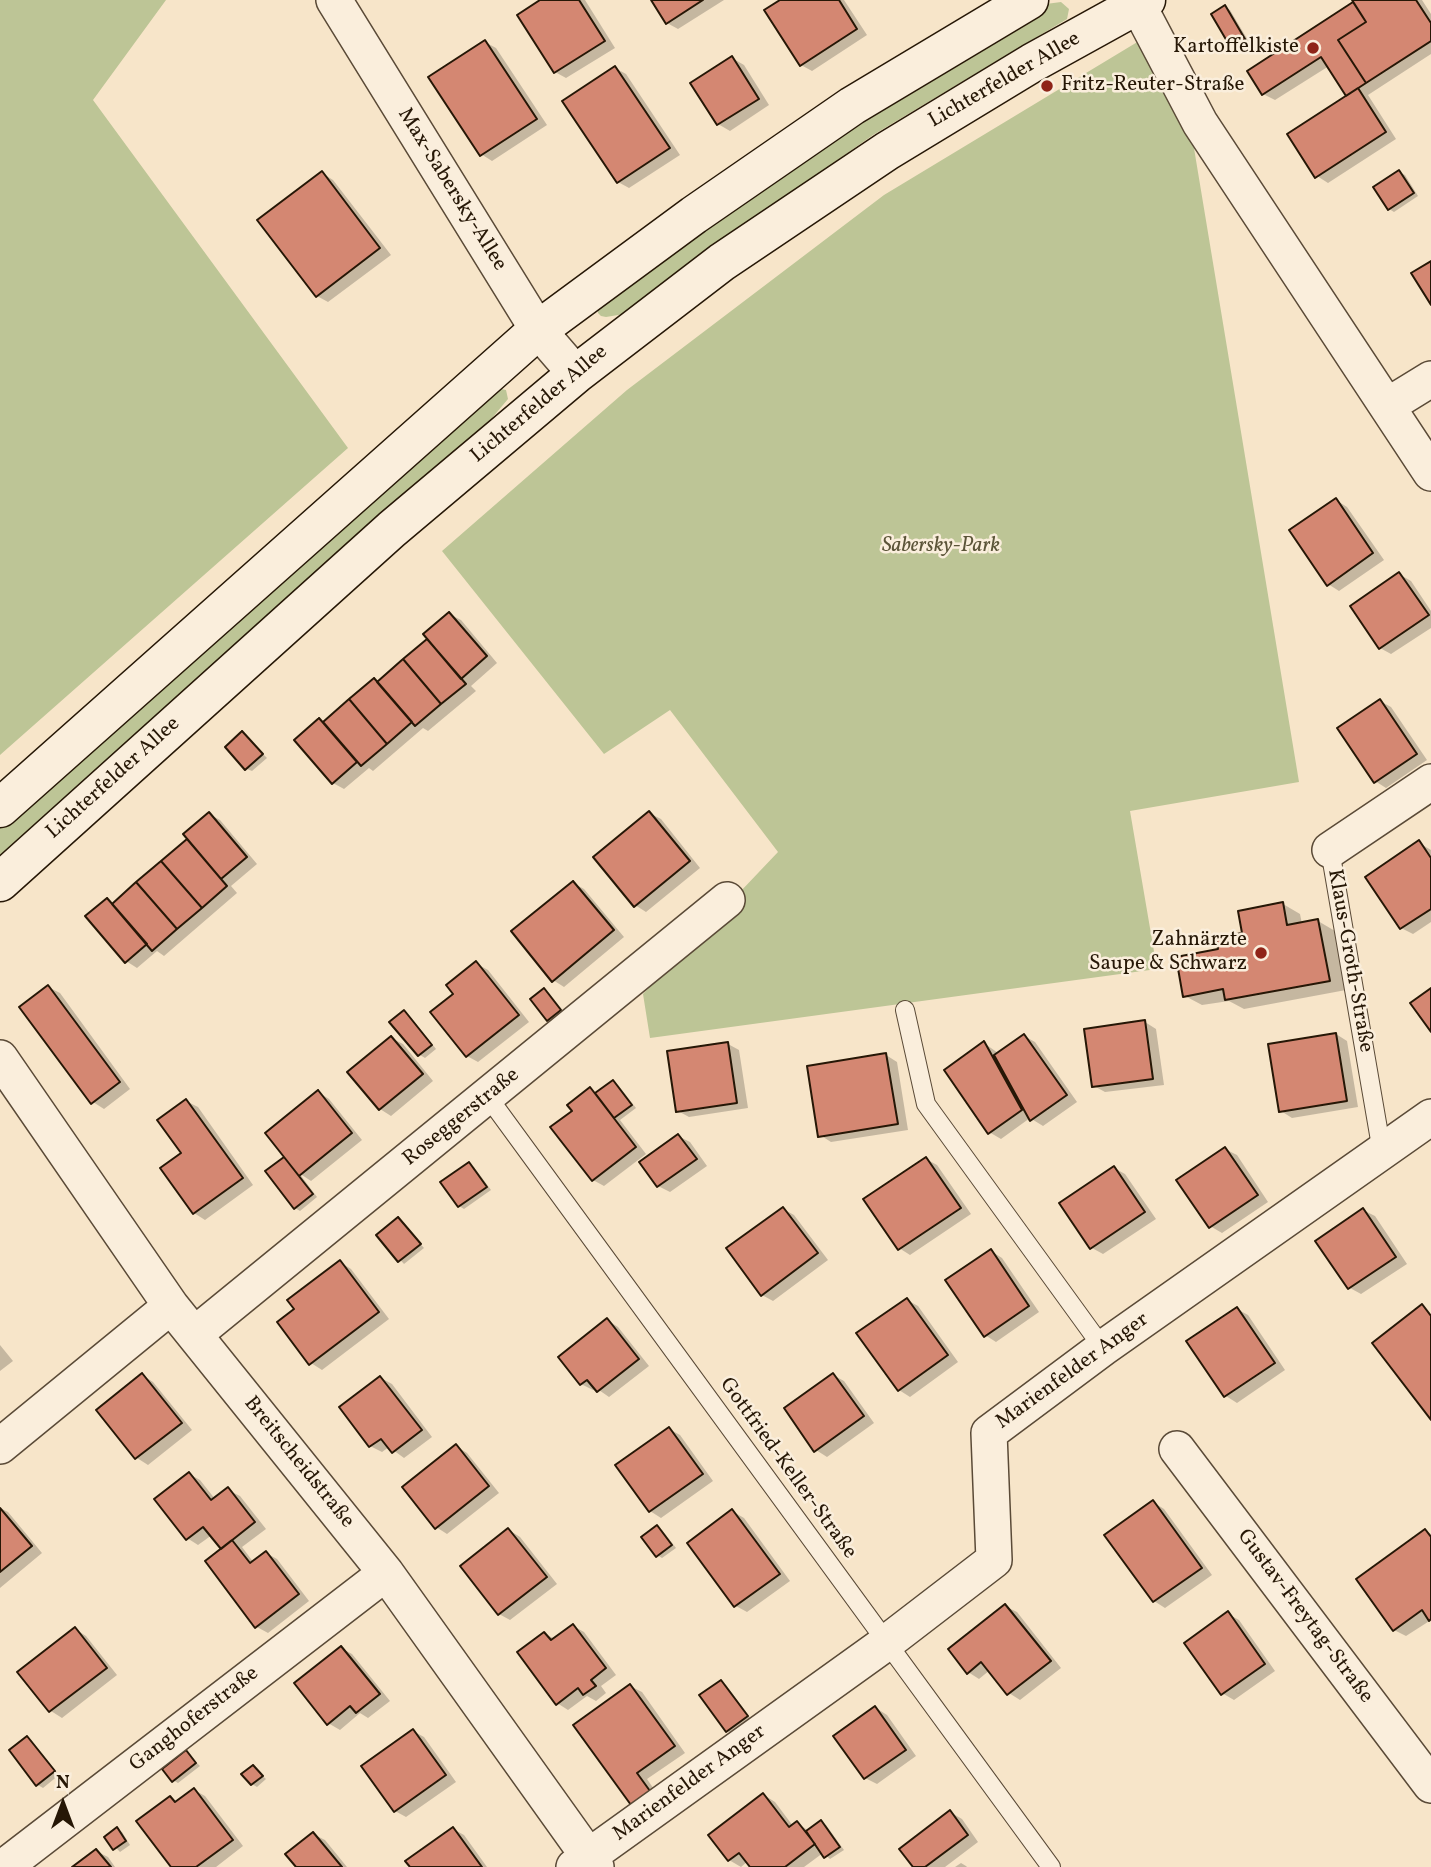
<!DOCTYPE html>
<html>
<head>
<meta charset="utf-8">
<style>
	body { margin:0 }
	#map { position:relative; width:1431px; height:1867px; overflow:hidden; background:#f7e5c9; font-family:Vollkorn,serif }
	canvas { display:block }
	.north { position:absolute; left:28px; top:1769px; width:70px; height:70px; -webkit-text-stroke:5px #faeedc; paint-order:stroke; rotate:0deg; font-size:19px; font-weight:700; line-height:28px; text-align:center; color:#261706 }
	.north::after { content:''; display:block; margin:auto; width:24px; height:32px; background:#261706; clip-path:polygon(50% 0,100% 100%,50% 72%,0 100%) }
</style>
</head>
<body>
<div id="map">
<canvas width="1431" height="1867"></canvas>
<div class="north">N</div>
</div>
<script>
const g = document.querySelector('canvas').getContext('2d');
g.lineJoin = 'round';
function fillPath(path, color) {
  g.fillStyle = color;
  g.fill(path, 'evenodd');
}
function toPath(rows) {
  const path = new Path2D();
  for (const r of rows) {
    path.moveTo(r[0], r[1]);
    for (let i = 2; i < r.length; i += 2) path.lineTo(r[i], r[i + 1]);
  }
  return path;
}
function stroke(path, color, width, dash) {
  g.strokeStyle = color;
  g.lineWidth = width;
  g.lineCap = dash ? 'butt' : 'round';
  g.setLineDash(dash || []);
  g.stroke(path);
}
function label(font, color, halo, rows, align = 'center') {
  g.font = font + ' Vollkorn,serif';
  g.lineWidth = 5;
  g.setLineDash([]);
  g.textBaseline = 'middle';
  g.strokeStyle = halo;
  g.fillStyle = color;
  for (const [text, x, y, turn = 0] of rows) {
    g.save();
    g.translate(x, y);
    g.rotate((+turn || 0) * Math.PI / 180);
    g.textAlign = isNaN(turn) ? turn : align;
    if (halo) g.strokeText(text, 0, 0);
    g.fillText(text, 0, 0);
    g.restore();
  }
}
const green = toPath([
	[0,0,166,0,93,100,348,448,0,755],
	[1061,2,1069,9,1067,19,873,135,729,236,624,314,606,317,601,316,598,313,598,308,864,116,1046,4],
	[1139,41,1189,118,1299,782,1130,811,1157,969,650,1038,643,994,778,852,670,710,604,754,442,551,627,390,884,195],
	[501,389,506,390,508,399,492,418,0,855,0,827]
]);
const shadow = toPath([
	[543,0,585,0,615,48,566,78,555,72],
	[653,0,724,0,678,29,667,23],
	[783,0,844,0,867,35,812,71,801,65],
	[1356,0,1422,0,1431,14,1431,54,1368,95,1396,139,1328,183,1317,176,1348,96,1329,66,1275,100,1263,94,1249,71],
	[1225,7,1230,10,1249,42,1237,50,1232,47],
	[485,42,496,48,547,125,492,161,481,154],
	[732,58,744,65,769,105,730,131,718,124],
	[615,68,626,74,680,155,629,188,618,182],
	[1399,172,1405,175,1418,196,1394,212,1389,209],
	[322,173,333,180,391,255,328,302,317,296],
	[1336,500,1347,507,1384,560,1339,591,1328,584],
	[1399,574,1411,581,1431,611,1431,628,1391,654,1380,648],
	[449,614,461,620,497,663,471,686,476,691,428,731,423,728,373,771,369,768,344,789,333,783,320,720,325,723,375,680,379,683,430,639],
	[1380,701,1391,707,1427,760,1386,788,1375,781],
	[242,733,267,758,252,771,247,769],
	[649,813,661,819,700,868,646,912,635,905],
	[209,814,220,820,257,864,231,886,237,893,164,956,157,951,137,968,126,961,107,900,114,904,190,839],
	[1419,843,1431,850,1431,922,1413,934,1401,928],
	[573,883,584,889,624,937,564,987,553,980],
	[1283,904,1300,914,1302,924,1318,921,1335,931,1346,990,1244,1009,1229,1001,1202,1005,1185,996,1220,951],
	[477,964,488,970,529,1022,478,1062,467,1056,455,994],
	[48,987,60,993,130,1089,104,1109,93,1102],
	[544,990,549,993,565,1013,553,1023,548,1020],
	[404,1012,409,1015,436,1049,425,1058,420,1055,392,1022],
	[1145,1022,1156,1029,1164,1085,1105,1092,1094,1086],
	[1336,1034,1347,1041,1358,1107,1292,1118,1281,1111],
	[1024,1036,1035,1042,1077,1102,1043,1126,1030,1118,1001,1139,989,1132,984,1043,998,1053],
	[391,1038,403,1044,433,1081,391,1116,380,1109],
	[728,1044,739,1050,748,1108,689,1117,678,1111],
	[886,1055,897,1062,908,1130,831,1142,820,1135],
	[613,1082,618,1085,636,1108,620,1120,646,1154,604,1186,593,1180,574,1111,590,1089,597,1094],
	[318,1092,329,1099,362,1140,311,1181,299,1173,317,1197,300,1211,295,1208,267,1172,286,1157],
	[186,1101,198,1107,253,1185,205,1220,194,1213,183,1153],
	[678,1136,690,1142,707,1166,670,1192,658,1186],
	[1225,1149,1237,1155,1268,1202,1222,1233,1210,1226],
	[926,1159,937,1165,971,1214,910,1255,899,1248],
	[469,1164,474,1167,491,1190,464,1209,459,1206],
	[1114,1168,1125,1174,1156,1219,1103,1254,1092,1248],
	[783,1209,794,1215,828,1260,773,1301,762,1295],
	[1363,1210,1375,1216,1407,1264,1361,1294,1350,1288,1318,1241],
	[398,1219,424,1248,404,1264,378,1235],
	[991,1251,1002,1258,1039,1312,996,1342,985,1335],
	[340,1262,351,1269,389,1319,322,1370,311,1363,297,1309],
	[907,1300,918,1306,958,1362,910,1397,899,1390],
	[1237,1309,1248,1315,1285,1370,1237,1403,1226,1396,1188,1341],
	[607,1320,618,1327,649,1366,609,1397,596,1388,593,1390,581,1384],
	[0,1345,13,1361,0,1371],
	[142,1375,153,1382,192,1430,148,1465,137,1458,98,1410],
	[833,1375,844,1381,874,1423,827,1457,816,1450],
	[381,1378,392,1384,432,1437,404,1458,389,1447,382,1452,370,1446],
	[669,1429,680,1435,713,1481,661,1518,650,1511],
	[456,1446,467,1453,499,1493,447,1534,436,1527],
	[189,1474,200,1480,215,1499,228,1490,240,1496,266,1529,242,1547,254,1563,266,1553,277,1559,309,1601,268,1633,257,1627,223,1549,212,1535,198,1545,187,1538],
	[1153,1502,1164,1509,1212,1575,1165,1608,1154,1601],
	[0,1508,8,1512,42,1553,0,1588],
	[732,1511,744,1518,790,1581,747,1612,736,1606,689,1544],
	[657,1527,662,1530,676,1548,662,1558,657,1555],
	[509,1530,520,1537,557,1584,510,1620,499,1614],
	[1425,1531,1431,1534,1431,1620,1406,1636,1394,1630],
	[1005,1606,1017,1612,1061,1668,1020,1700,1009,1693,990,1670,979,1679,968,1672],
	[1228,1614,1239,1620,1275,1671,1234,1700,1222,1693],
	[573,1626,584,1632,616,1675,601,1686,606,1693,596,1701,587,1696,568,1710,557,1703,545,1634,555,1639],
	[75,1629,86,1636,117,1675,62,1718,51,1711,20,1672],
	[341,1648,352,1654,390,1701,368,1718,360,1713,340,1730,328,1723],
	[721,1682,726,1685,751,1719,732,1733,727,1731],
	[630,1686,642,1692,685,1753,647,1779,660,1798,632,1804],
	[876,1708,887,1715,916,1756,877,1784,865,1778,836,1737],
	[413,1731,424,1737,456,1782,406,1817,395,1811],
	[27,1738,32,1741,59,1775,43,1788,38,1785],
	[186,1752,200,1766,178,1783,173,1780],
	[253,1767,266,1779,257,1787,252,1784],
	[194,1790,205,1796,243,1846,216,1867,173,1867,170,1798,178,1802],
	[764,1795,775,1802,793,1826,797,1823,809,1831,821,1822,826,1825,844,1850,830,1859,823,1853,804,1867,752,1867,748,1861,741,1867,729,1860,711,1836],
	[950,1812,962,1819,978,1842,945,1867,915,1867],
	[117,1829,122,1832,130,1845,120,1852,106,1837],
	[453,1829,464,1835,487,1867,412,1867],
	[313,1834,325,1840,347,1867,298,1867],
	[96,1851,108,1857,115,1867,75,1867],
	[961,1863,966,1866,967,1867,955,1867]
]);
const building = toPath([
	[540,0,579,0,605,41,554,73,517,15,540,0],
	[651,0,703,0,666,24,651,0],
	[780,0,839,0,857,29,800,66,764,10,780,0],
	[1352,0,1416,0,1431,23,1431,41,1366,83,1338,40,1366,22,1352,0],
	[1353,2,1366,22,1338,40,1366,83,1346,96,1321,57,1262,95,1247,71,1353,2],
	[1225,5,1245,39,1231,48,1211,14,1225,5],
	[485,40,537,119,480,156,428,77,485,40],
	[732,56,759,99,717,125,690,83,732,56],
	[615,66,670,148,617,183,562,101,615,66],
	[1358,88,1386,132,1315,178,1287,134,1358,88],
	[1399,170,1414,193,1388,210,1373,187,1399,170],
	[322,171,380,248,316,297,257,220,322,171],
	[1431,261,1431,305,1411,273,1431,261],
	[1336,498,1373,553,1327,586,1289,530,1336,498],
	[1399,572,1429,615,1379,649,1350,606,1399,572],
	[449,612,487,656,461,679,423,634,449,612],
	[427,639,466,684,441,704,403,659,427,639],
	[403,659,441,704,415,726,377,682,403,659],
	[374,678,412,722,387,744,349,699,374,678],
	[349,699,387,744,361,766,323,722,349,699],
	[1380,699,1417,754,1374,783,1337,728,1380,699],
	[319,718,357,762,332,784,294,740,319,718],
	[242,731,263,754,245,770,225,747,242,731],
	[649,811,690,861,634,907,593,857,649,811],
	[209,812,247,857,221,879,183,834,209,812],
	[187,839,227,886,202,908,161,861,187,839],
	[1419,840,1431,858,1431,909,1400,929,1365,877,1419,840],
	[161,861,202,908,177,929,136,882,161,861],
	[573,881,614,930,552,982,511,931,573,881],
	[136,882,177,929,152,951,112,904,136,882],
	[107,898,147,944,125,963,85,916,107,898],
	[1283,902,1287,925,1318,919,1330,981,1225,1000,1223,989,1183,997,1176,957,1218,949,1216,938,1242,933,1238,911,1283,902],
	[476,961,519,1015,466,1057,430,1012,453,994,446,985,476,961],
	[48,985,120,1082,91,1104,19,1007,48,985],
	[544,988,561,1010,547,1021,530,999,544,988],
	[1431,988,1431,1032,1410,1003,1431,988],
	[404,1010,432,1045,418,1056,389,1022,404,1010],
	[1145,1020,1153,1079,1092,1087,1084,1029,1145,1020],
	[1336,1033,1347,1101,1279,1112,1268,1044,1336,1033],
	[1024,1034,1067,1095,1030,1121,994,1055,1024,1034],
	[391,1036,423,1074,379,1110,347,1072,391,1036],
	[984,1041,1022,1110,988,1134,944,1070,984,1041],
	[728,1042,737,1103,676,1112,667,1051,728,1042],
	[886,1053,898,1124,818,1137,807,1066,886,1053],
	[613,1080,632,1105,614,1118,595,1093,613,1080],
	[590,1087,636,1147,592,1181,550,1127,572,1111,567,1105,590,1087],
	[318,1090,352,1133,299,1176,265,1133,318,1090],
	[186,1099,243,1178,193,1214,160,1168,181,1153,157,1120,186,1099],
	[678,1134,697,1159,657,1187,639,1162,678,1134],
	[1225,1147,1258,1195,1209,1228,1176,1180,1225,1147],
	[284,1157,313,1194,294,1209,265,1171,284,1157],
	[926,1157,961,1208,898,1250,863,1199,926,1157],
	[469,1162,487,1187,458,1207,440,1182,469,1162],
	[1114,1166,1145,1212,1090,1249,1059,1203,1114,1166],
	[783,1207,818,1253,761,1296,726,1248,783,1207],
	[1363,1208,1396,1257,1348,1289,1315,1241,1363,1208],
	[398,1217,421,1244,398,1262,376,1235,398,1217],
	[991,1249,1029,1306,984,1337,945,1280,991,1249],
	[340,1260,379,1312,309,1365,277,1322,294,1309,287,1300,340,1260],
	[907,1298,948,1355,898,1391,856,1333,907,1298],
	[1422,1304,1431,1316,1431,1420,1372,1343,1422,1304],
	[1237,1307,1275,1363,1224,1397,1186,1341,1237,1307],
	[607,1318,639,1359,597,1392,587,1380,580,1385,558,1357,607,1318],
	[142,1373,182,1423,135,1459,96,1410,142,1373],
	[833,1373,864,1416,814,1452,784,1408,833,1373],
	[380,1376,422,1430,392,1453,381,1439,369,1447,339,1407,380,1376],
	[669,1427,703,1474,649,1512,615,1465,669,1427],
	[456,1444,489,1486,435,1529,402,1487,456,1444],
	[189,1472,211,1500,228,1487,255,1522,221,1549,203,1527,186,1540,154,1499,189,1472],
	[1153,1500,1202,1568,1153,1602,1104,1535,1153,1500],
	[0,1508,32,1546,0,1572,0,1508],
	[732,1509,780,1574,734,1607,687,1543,732,1509],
	[657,1525,672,1545,656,1557,641,1537,657,1525],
	[508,1528,547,1577,498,1615,460,1566,508,1528],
	[1425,1529,1431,1537,1431,1619,1429,1621,1422,1610,1393,1631,1356,1579,1425,1529],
	[232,1540,250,1563,266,1551,299,1594,255,1628,205,1561,232,1540],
	[1005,1604,1051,1661,1007,1695,981,1662,967,1674,948,1649,1005,1604],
	[1228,1611,1265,1664,1221,1695,1184,1643,1228,1611],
	[573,1624,606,1668,591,1680,596,1686,583,1695,578,1688,556,1705,517,1652,544,1632,551,1640,573,1624],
	[75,1627,107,1668,49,1712,17,1672,75,1627],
	[341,1646,380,1694,356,1713,350,1706,327,1725,294,1683,341,1646],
	[721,1680,748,1716,726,1732,699,1695,721,1680],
	[630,1684,675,1746,637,1773,650,1791,631,1805,573,1725,630,1684],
	[875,1706,906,1750,864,1779,833,1736,875,1706],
	[413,1729,446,1775,394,1812,361,1766,413,1729],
	[27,1736,55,1771,36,1786,9,1750,27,1736],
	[186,1750,196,1763,172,1782,162,1769,186,1750],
	[253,1765,263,1776,251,1785,241,1774,253,1765],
	[194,1788,233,1840,196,1867,171,1867,136,1821,170,1796,175,1802,194,1788],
	[763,1793,789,1827,797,1821,815,1844,785,1867,750,1867,739,1853,728,1861,708,1835,763,1793],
	[950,1810,968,1835,925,1867,913,1867,899,1849,950,1810],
	[821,1820,840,1847,824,1858,806,1831,821,1820],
	[117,1827,126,1841,113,1850,104,1837,117,1827],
	[453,1827,482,1867,410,1867,405,1861,453,1827],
	[313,1832,342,1867,296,1867,285,1854,313,1832],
	[96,1849,111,1867,72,1867,96,1849]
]);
const lane = toPath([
	[1330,850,1382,1152],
	[905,1010,926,1104,1103,1348],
	[488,1097,1051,1867]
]);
const street = toPath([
	[334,0,538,330,576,374],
	[1138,0,1138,5,1200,123,1431,473],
	[1387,406,1431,379],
	[1330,850,1431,782],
	[0,1058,171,1306,386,1573,596,1867],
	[195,1334,727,900],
	[0,1446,171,1306],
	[1177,1449,1431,1785],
	[4,1867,386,1573],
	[574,1867,886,1643,994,1560,989,1433,1103,1348,1431,1117]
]);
const secondary = toPath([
	[0,808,538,330,694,215,852,106,1029,0],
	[0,882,392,529,576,374,722,262,887,151,1032,63,1146,0]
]);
const markers = [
	[1313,48,7,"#8f2418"],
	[1047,86,7,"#8f2418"],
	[1261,953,7,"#8f2418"]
];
const poiNames = [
	["Kartoffelkiste",1299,48],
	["Fritz-Reuter-Straße",1061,86,"left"],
	["Zahnärzte",1247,941],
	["Saupe & Schwarz",1247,965]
];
const streetNames = [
	["Lichterfelder Allee",1005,81,-30],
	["Max-Sabersky-Allee",451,190,58],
	["Lichterfelder Allee",540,405,-40],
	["Lichterfelder Allee",114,779,-42],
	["Klaus-Groth-Straße",1349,961,80],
	["Roseggerstraße",462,1118,-39],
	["Marienfelder Anger",1073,1372,-36],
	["Breitscheidstraße",298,1463,51],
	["Gottfried-Keller-Straße",787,1469,54],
	["Gustav-Freytag-Straße",1304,1617,53],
	["Ganghoferstraße",195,1720,-38],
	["Marienfelder Anger",690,1784,-36]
];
const parkNames = [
	["Sabersky-Park",941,547]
];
fillPath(green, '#bdc596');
fillPath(shadow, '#0003');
fillPath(building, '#d48772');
stroke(building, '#261706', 2);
stroke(lane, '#5a4a37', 20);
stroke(street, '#5a4a37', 38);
stroke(secondary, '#261706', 41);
stroke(lane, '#faeedc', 18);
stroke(street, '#faeedc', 35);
stroke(secondary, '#faeedc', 38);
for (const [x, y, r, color] of markers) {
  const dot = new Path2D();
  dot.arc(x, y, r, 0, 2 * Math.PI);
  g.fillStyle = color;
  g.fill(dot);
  stroke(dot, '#faeedc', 2.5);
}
label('21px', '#261706', '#faeedc', poiNames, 'right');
label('21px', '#261706', '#faeedc', streetNames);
label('italic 21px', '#5b5438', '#faeedc', parkNames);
</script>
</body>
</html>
